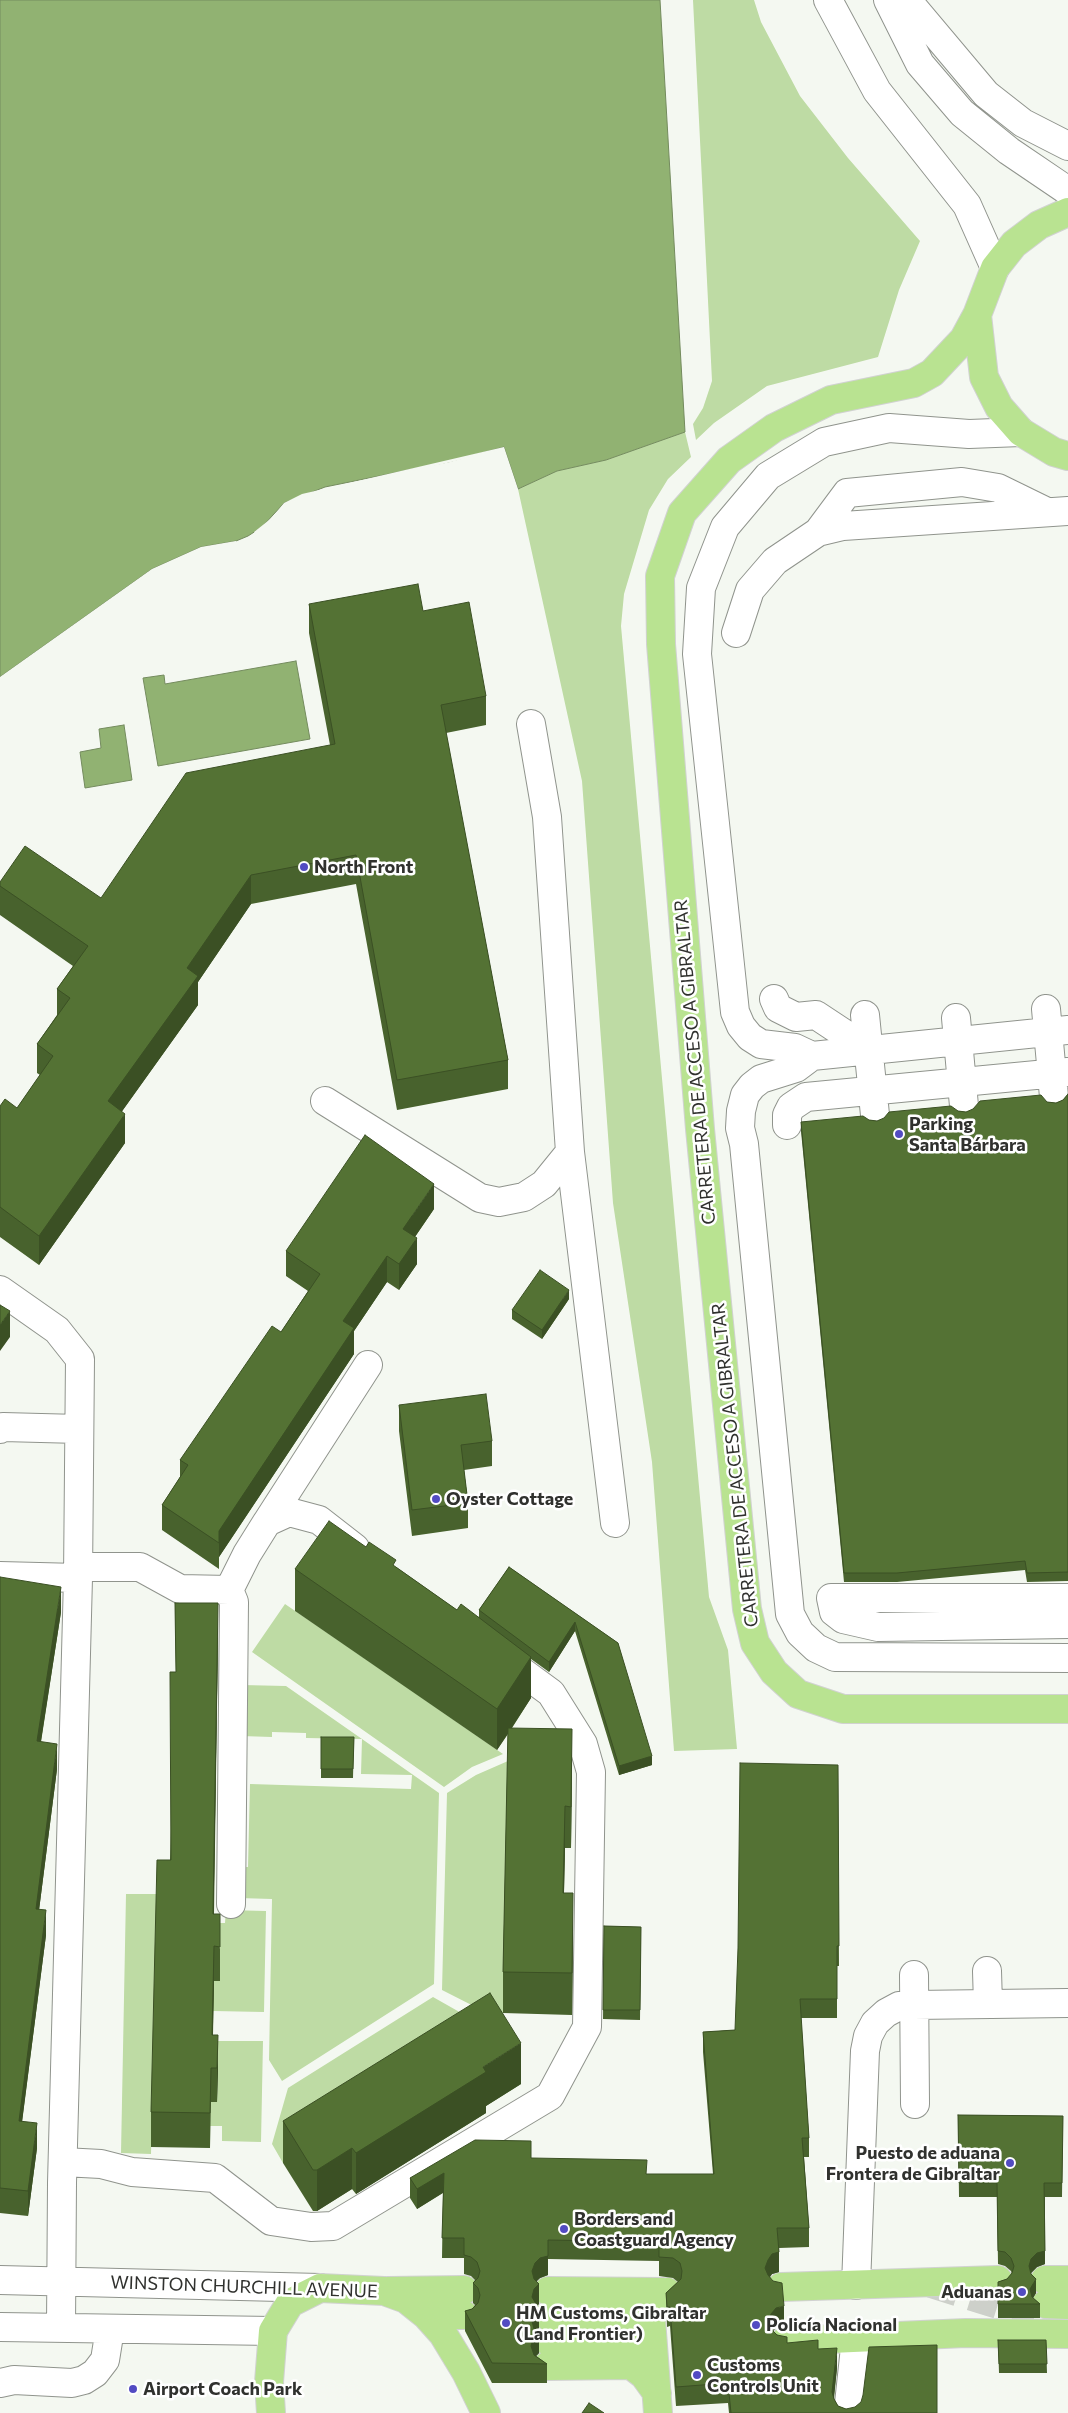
<!DOCTYPE html>
<html>
<head>
<meta charset="utf-8">
<style>
	body { margin:0 }
	canvas { display:block; background:#f4f8f1 }
</style>
</head>
<body>
<canvas width="1068" height="2413"></canvas>
<script>
const g = document.querySelector('canvas').getContext('2d');
g.lineJoin = 'round';
function fillPath(path, color) {
  g.fillStyle = color;
  g.fill(path, 'evenodd');
}
function toPath(rows) {
  const path = new Path2D();
  for (const r of rows) {
    path.moveTo(r[0], r[1]);
    for (let i = 2; i < r.length; i += 2) path.lineTo(r[i], r[i + 1]);
  }
  return path;
}
function stroke(path, color, width, dash) {
  g.strokeStyle = color;
  g.lineWidth = width;
  g.lineCap = dash ? 'butt' : 'round';
  g.setLineDash(dash || []);
  g.stroke(path);
}
function label(font, color, halo, rows, align = 'center') {
  g.font = font + ' Commissioner,sans-serif';
  g.lineWidth = 5;
  g.setLineDash([]);
  g.textBaseline = 'middle';
  g.strokeStyle = halo;
  g.fillStyle = color;
  for (const [text, x, y, turn = 0] of rows) {
    g.save();
    g.translate(x, y);
    g.rotate((+turn || 0) * Math.PI / 180);
    g.textAlign = isNaN(turn) ? turn : align;
    if (halo) g.strokeText(text, 0, 0);
    g.fillText(text, 0, 0);
    g.restore();
  }
}
const green = toPath([
	[693,0,754,0,761,22,800,96,848,158,920,241,899,290,878,357,767,386,714,423,696,440,693,424,703,408,712,381],
	[685,432,691,457,668,479,649,510,624,594,621,626,709,1597,728,1650,737,1749,674,1751,652,1462,613,1203,582,781,518,489,557,471,606,460],
	[285,1604,396,1680,503,1754,472,1767,444,1787,252,1652],
	[242,1685,286,1686,362,1739,439,1793,434,1984,282,2081,269,2060,272,1899,239,1898,240,1867,248,1867,250,1784,411,1789,412,1775,361,1774,362,1739,306,1738,306,1733,272,1732,272,1737,241,1736],
	[508,1761,503,2021,442,1990,447,1793,476,1775],
	[126,1894,157,1894,151,2154,121,2153],
	[226,1910,266,1911,264,2012,213,2011,213,1981,219,1981,220,1949,214,1923,225,1923],
	[433,1997,463,2014,490,2034,283,2163,272,2144,288,2088],
	[213,2041,263,2041,261,2142,222,2141,222,2126,210,2126,211,2102,217,2102,218,2070,211,2070]
]);
const water = toPath([
	[0,0,660,0,685,432,606,460,557,471,518,489,504,447,448,462,325,487,284,503,262,527,248,536,236,541,201,547,152,569,0,677,0,0],
	[296,661,310,739,158,766,143,678,164,675,165,684,296,661],
	[124,725,132,780,85,788,80,752,101,748,99,729,124,725]
]);
const pier = toPath([
	[504,447,518,489,515,490,502,450,303,497,286,505,264,529,255,534,254,532,273,517,284,503,302,494],
	[236,541,237,543,202,549,153,572,0,679,0,677,152,569,201,547]
]);
const highwayTunnel = toPath([
	[931,2284,998,2305,1034,2305]
]);
const minor = toPath([
	[828,0,877,91,967,205,995,268],
	[888,0,920,64,962,113,1009,151,1068,191],
	[907,0,986,94,1023,123,1068,146],
	[818,532,847,493,962,482,998,488,1045,511],
	[736,633,750,590,775,561,818,532,843,526,1068,511],
	[531,724,547,817,570,1152,615,1523],
	[774,999,778,1008,796,1017,816,1015,869,1050],
	[1046,1009,1054,1097],
	[865,1015,875,1115],
	[956,1018,964,1106],
	[1068,1030,812,1056,796,1068,761,1079,752,1086,745,1095,741,1111,740,1128,744,1144,790,1614,800,1633,816,1648,835,1657,1068,1658],
	[812,1056,795,1048,761,1044,750,1037,741,1026,735,1012,697,654,701,588,725,527,768,476,824,442,889,428,969,434,1021,432],
	[325,1101,480,1198,499,1202,524,1197,544,1184,570,1152],
	[787,1125,787,1115,791,1107,806,1097,1068,1072],
	[0,1290,57,1330,80,1359,78,1578,62,2183,61,2328],
	[0,1429,3,1427,79,1429],
	[267,1522,368,1365],
	[78,1567,140,1567,180,1589,229,1590],
	[0,1576,78,1578],
	[229,1590,247,1554,267,1522,289,1512,319,1520,355,1548],
	[229,1590,234,1602,231,1904],
	[1068,1598,831,1598,834,1612,843,1619,878,1627,1068,1624],
	[987,1971,988,2004],
	[914,1975,915,2104],
	[63,2162,101,2164,132,2172,215,2178,271,2221,311,2227,333,2226,550,2096,587,2027,591,1772,583,1744,551,1693,502,1657],
	[0,2280,320,2288],
	[856,2285,865,2051,868,2036,875,2023,886,2013,899,2006,914,2005,1068,2003],
	[0,2327,273,2331],
	[0,2383,14,2380,72,2383,84,2380,95,2373,105,2360,110,2329],
	[848,2413,856,2338]
]);
const highway = toPath([
	[1068,212,1039,225,1014,244,995,268,977,315,984,377,999,407,1021,432,1054,452,1068,456],
	[977,315,964,339,932,373,914,383,831,400,774,428,729,460,682,513,660,576,661,644,700,1129,747,1609,755,1643,774,1672,798,1694,843,1709,1068,1709],
	[1045,2280,1068,2280],
	[781,2287,998,2280],
	[388,2291,464,2290],
	[548,2291,663,2292],
	[644,2293,650,2305,658,2413],
	[1046,2304,1068,2305],
	[426,2315,464,2315],
	[548,2316,637,2315,667,2292],
	[548,2341,632,2340,653,2351],
	[785,2341,966,2333,1068,2334],
	[547,2366,631,2365,644,2375,657,2393],
	[271,2413,269,2382,273,2331,290,2303,320,2288,384,2291,406,2299,426,2315,443,2334,466,2372,486,2413]
]);
const wall = toPath([
	[309,604,423,611,486,696,486,725,446,733,508,1060,508,1089,397,1110,356,884,251,904,198,982,198,1005,122,1111,125,1143,39,1265,0,1237,0,1106,17,1108,40,1075,37,1073,37,1044,57,1015,57,989,73,966,0,915,0,882,101,898,330,745,309,633],
	[1068,1094,1068,1581,1027,1582,1025,1570,897,1582,844,1582,801,1131,801,1122,869,1120,877,1121,958,1111,966,1112,1047,1102,1056,1103,1063,1100],
	[434,1209,415,1237,417,1264,399,1290,387,1282,354,1331,354,1354,219,1557,219,1569,162,1530,162,1505,180,1477,180,1460,281,1332,308,1291,286,1276,286,1251],
	[569,1299,542,1339,512,1319,512,1310],
	[399,1405,492,1441,492,1466,464,1470,468,1503,468,1528,412,1536,399,1431],
	[396,1567,457,1610,479,1617,479,1610,509,1567,618,1643,652,1765,619,1775,575,1631,549,1672,531,1659,531,1698,512,1728,572,1770,571,1848,565,1848,564,1893,573,1935,572,2015,503,2013,503,1972,508,1734,497,1750,295,1611,295,1569],
	[0,1577,61,1612,41,1742,57,1769,39,1910,46,1935,22,2121,37,2148,28,2216,0,2213],
	[175,1603,218,1638,214,1914,220,1949,220,1981,214,1981,213,2035,218,2070,217,2102,211,2102,210,2148,151,2147,151,2112,170,1860,176,1672],
	[321,1737,354,1737,353,1778,321,1778],
	[838,1765,839,1966,837,1966,837,2018,801,2018,809,2138,809,2157,804,2157,809,2228,809,2247,779,2248,779,2272,772,2274,770,2277,784,2325,776,2328,773,2331,787,2343,818,2349,837,2368,834,2399,838,2406,846,2409,937,2413,729,2413,728,2403,676,2406,670,2326,667,2327,666,2293,678,2282,673,2278,659,2276,659,2261,548,2259,548,2275,540,2278,536,2281,539,2304,537,2305,539,2328,537,2331,539,2353,536,2356,547,2364,547,2383,492,2383,465,2331,465,2311,472,2309,475,2305,473,2303,473,2283,475,2280,471,2276,464,2274,464,2258,442,2258,443,2193,417,2209,410,2198,410,2178,531,2158,647,2174,713,2174,703,2052,703,2032,735,2030],
	[604,1926,641,1927,640,2020,603,2019],
	[521,2084,486,2106,486,2113,356,2194,352,2189,317,2211,313,2211,283,2163,283,2121],
	[958,2115,1063,2116,1062,2197,1045,2197,1045,2264,1037,2267,1031,2273,1036,2293,1033,2298,1040,2304,1040,2318,998,2318,998,2282,1007,2279,1012,2274,1011,2271,1005,2266,998,2264,997,2197,959,2197],
	[998,2340,1046,2340,1047,2373,999,2373]
]);
const shadedWall = toPath([
	[251,875,251,904,198,982,198,1005,108,1131,108,1101,187,968],
	[125,1114,125,1143,39,1265,39,1236],
	[434,1184,434,1209,403,1254,403,1229],
	[417,1238,417,1264,399,1290,399,1264],
	[387,1256,387,1282,354,1331,354,1354,219,1557,219,1531,343,1321],
	[569,1290,569,1299,542,1339,542,1330],
	[10,1311,10,1337,0,1351,0,1325],
	[61,1587,61,1612,37,1766,37,1741],
	[218,1603,218,1638,213,1949,213,1914],
	[575,1622,575,1631,549,1672,549,1662],
	[531,1657,531,1698,497,1750,497,1709],
	[572,1729,572,1770,571,1848,571,1807],
	[57,1744,57,1769,36,1934,36,1909],
	[652,1756,652,1765,619,1775,619,1766],
	[565,1806,565,1848,563,1934,563,1893],
	[573,1893,573,1935,572,2015,572,1973],
	[46,1910,46,1935,19,2146,19,2121],
	[214,1946,214,1981,212,2070,212,2035],
	[218,2035,218,2070,217,2102,217,2068],
	[521,2043,521,2084,486,2106,486,2113,356,2194,356,2153,483,2067],
	[37,2123,37,2148,28,2216,28,2191],
	[352,2148,352,2189,317,2211,317,2170],
	[444,2173,444,2192,417,2209,417,2189],
	[548,2240,548,2275,540,2278,535,2283,532,2271,535,2263],
	[1045,2251,1045,2264,1037,2267,1031,2273,1029,2266,1031,2259,1037,2253],
	[779,2252,779,2272,772,2274,768,2279,765,2268,768,2260,772,2254],
	[1036,2279,1036,2293,1030,2303,1030,2289],
	[539,2284,539,2304,534,2309,532,2297,534,2289],
	[784,2306,784,2325,776,2328,771,2333,769,2322,771,2314,776,2308],
	[539,2309,539,2328,534,2334,532,2321,534,2314],
	[539,2333,539,2353,533,2359,531,2346,533,2339],
	[837,2348,837,2368,832,2412,832,2392]
]);
const building = toPath([
	[418,584,423,611,469,602,486,696,441,705,508,1060,397,1080,356,855,251,875,187,968,198,976,108,1101,125,1114,39,1236,0,1207,0,1106,5,1099,17,1108,53,1056,37,1044,70,998,57,989,88,946,0,886,0,882,25,846,101,898,186,773,335,744,309,604,418,584],
	[1068,1094,1068,1572,1027,1573,1025,1561,897,1573,844,1573,801,1122,863,1116,869,1120,877,1121,884,1118,889,1112,951,1106,958,1111,966,1112,973,1109,980,1101,1041,1095,1047,1102,1056,1103,1063,1100,1068,1094],
	[365,1135,434,1184,403,1229,417,1238,399,1264,387,1256,343,1321,354,1328,219,1531,219,1543,162,1505,188,1465,180,1460,272,1326,281,1332,320,1274,286,1251,365,1135],
	[540,1270,569,1290,542,1330,512,1310,540,1270],
	[0,1305,10,1311,0,1325,0,1305],
	[486,1394,492,1441,461,1445,468,1503,412,1510,399,1405,486,1394],
	[329,1521,366,1547,369,1542,396,1560,393,1565,457,1610,461,1604,531,1657,497,1709,295,1569,329,1521],
	[509,1567,618,1643,652,1756,619,1766,575,1622,549,1662,479,1610,509,1567],
	[0,1577,61,1587,37,1741,57,1744,36,1909,46,1910,19,2121,37,2123,28,2191,0,2188,0,1577],
	[175,1603,218,1603,213,1914,220,1914,220,1947,214,1946,212,2035,218,2035,217,2068,211,2068,210,2113,151,2112,157,1860,171,1860,170,1672,176,1672,175,1603],
	[508,1728,572,1729,571,1807,565,1806,563,1893,573,1893,572,1973,503,1972,508,1728],
	[321,1737,354,1737,353,1769,321,1769,321,1737],
	[740,1763,838,1765,839,1946,837,1946,837,1999,800,1999,809,2138,802,2138,809,2228,777,2228,779,2252,772,2254,768,2260,765,2268,768,2275,773,2281,782,2283,784,2306,776,2308,771,2314,769,2322,772,2330,777,2335,787,2337,787,2343,818,2340,818,2349,837,2348,832,2392,834,2399,838,2406,846,2409,855,2407,861,2402,863,2395,869,2347,937,2345,937,2413,731,2413,728,2383,676,2387,670,2307,667,2307,666,2293,681,2279,682,2271,680,2263,673,2258,659,2257,659,2242,548,2240,548,2256,540,2258,535,2263,532,2271,534,2279,539,2284,534,2289,532,2297,539,2309,534,2314,532,2321,534,2329,539,2333,533,2339,531,2346,534,2355,547,2364,492,2363,465,2311,472,2309,478,2303,480,2295,478,2288,473,2283,478,2278,480,2271,477,2262,471,2257,464,2255,464,2238,442,2238,444,2173,417,2189,410,2178,475,2140,531,2141,531,2158,647,2160,646,2174,714,2174,703,2032,735,2030,738,1948,740,1763],
	[604,1926,641,1927,640,2010,603,2010,604,1926],
	[490,1993,521,2043,483,2067,486,2072,356,2153,352,2148,317,2170,313,2170,283,2121,490,1993],
	[958,2115,1063,2116,1062,2183,1044,2183,1045,2251,1037,2253,1031,2259,1029,2266,1031,2274,1036,2279,1030,2289,1032,2297,1040,2304,998,2304,998,2282,1007,2279,1012,2273,1014,2266,1011,2258,1005,2252,998,2251,997,2183,959,2183,958,2115],
	[998,2340,1046,2340,1047,2364,999,2364,998,2340],
	[589,2403,604,2413,582,2413,589,2403]
]);
const markers = [
	[304,867,5,"#524bc2"],
	[899,1134,5,"#524bc2"],
	[436,1499,5,"#524bc2"],
	[1010,2163,5,"#524bc2"],
	[564,2229,5,"#524bc2"],
	[1022,2292,5,"#524bc2"],
	[506,2323,5,"#524bc2"],
	[756,2325,5,"#524bc2"],
	[697,2375,5,"#524bc2"],
	[133,2389,5,"#524bc2"]
];
const poiNames = [
	["North Front",314,867],
	["Parking",909,1124],
	["Santa Bárbara",909,1145],
	["Oyster Cottage",446,1499],
	["Puesto de aduana",1000,2153,"right"],
	["Frontera de Gibraltar",1000,2174,"right"],
	["Borders and",574,2219],
	["Coastguard Agency",574,2240],
	["Aduanas",1012,2292,"right"],
	["HM Customs, Gibraltar",516,2313],
	["(Land Frontier)",516,2334],
	["Policía Nacional",766,2325],
	["Customs",707,2365],
	["Controls Unit",707,2386],
	["Airport Coach Park",143,2389]
];
const streetNames = [
	["CARRETERA DE ACCESO A GIBRALTAR",695,1062,-95],
	["CARRETERA DE ACCESO A GIBRALTAR",735,1465,-96],
	["WINSTON CHURCHILL AVENUE",244,2287,2]
];
fillPath(green, '#bedba4');
fillPath(water, '#91b272');
stroke(water, '#748b5e', 1);
fillPath(pier, '#f4f8f1');
stroke(highwayTunnel, '#cdd0ca', 28, [28, 14]);
stroke(minor, '#90948d', 30);
stroke(highway, '#d1d2d1', 30);
stroke(minor, '#fff', 28);
stroke(highway, '#b9e391', 28);
fillPath(wall, '#48622d');
fillPath(shadedWall, '#3b5024');
fillPath(building, '#547234');
stroke(building, '#3b5024', 1);
for (const [x, y, r, color] of markers) {
  const dot = new Path2D();
  dot.arc(x, y, r, 0, 2 * Math.PI);
  g.fillStyle = color;
  g.fill(dot);
  stroke(dot, '#fff', 2);
}
label('bold 18px', '#30312e', '#fff', poiNames, 'left');
label('18px', '#30312e', '#fff', streetNames);
</script>
</body>
</html>
